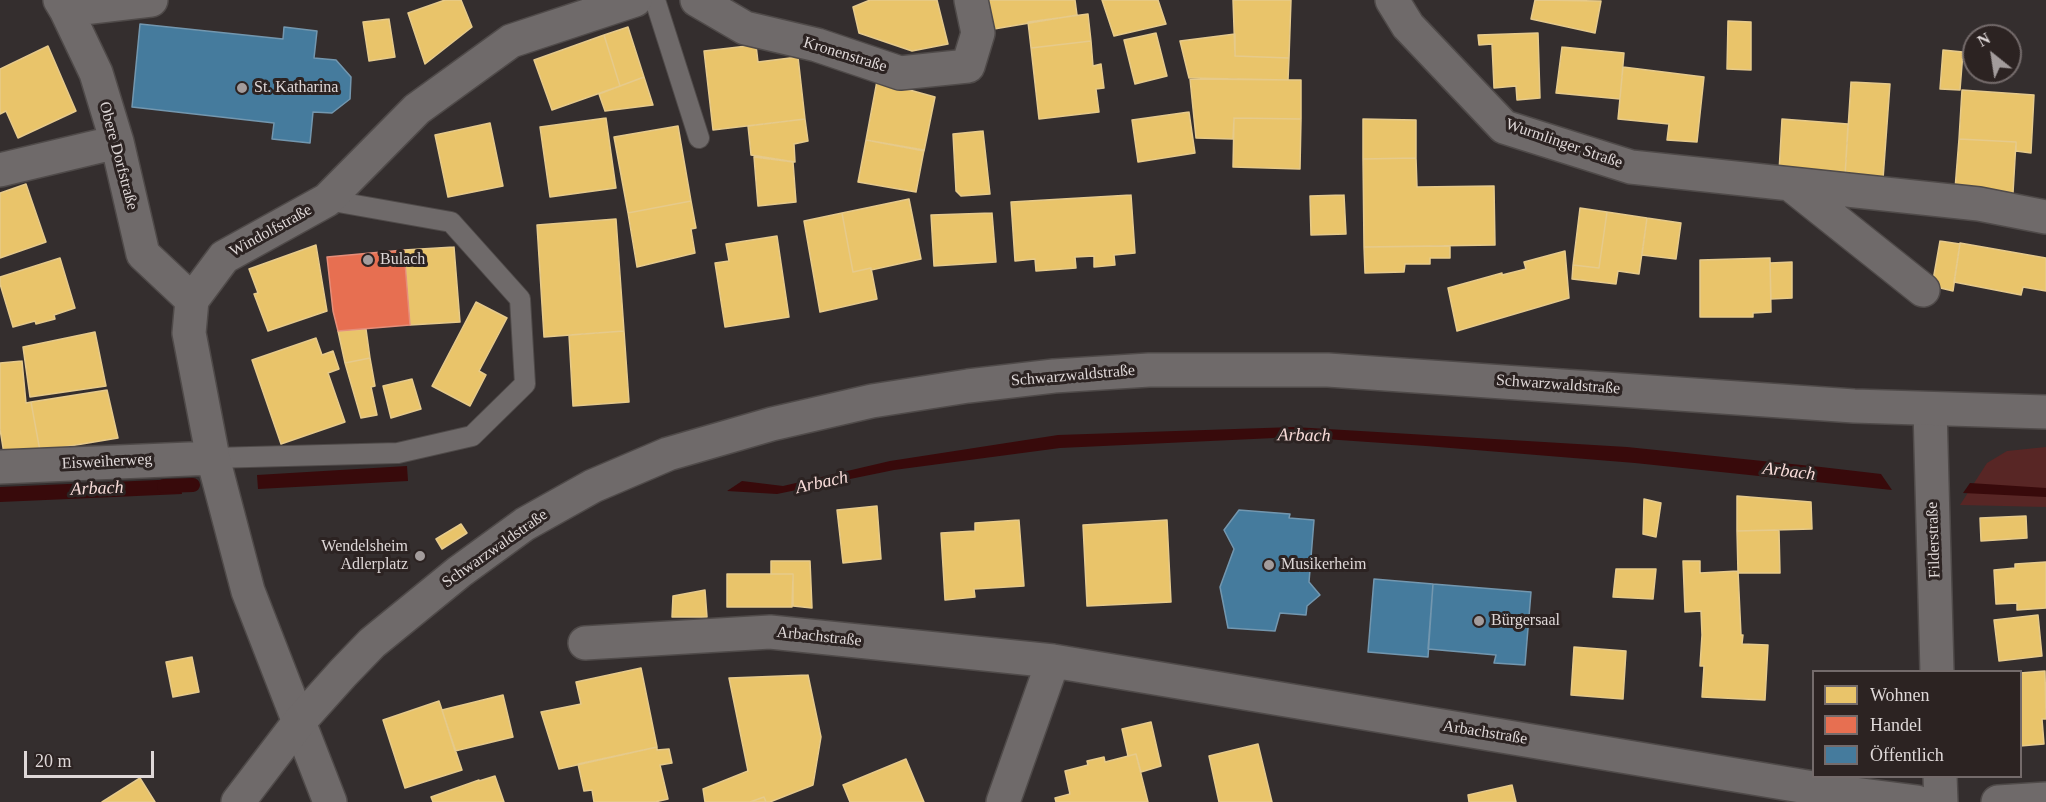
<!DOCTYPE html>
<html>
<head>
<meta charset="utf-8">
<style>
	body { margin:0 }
	#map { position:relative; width:2046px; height:802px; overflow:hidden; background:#342e2e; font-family:"Times New Roman",serif }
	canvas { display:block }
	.legend { position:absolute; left:1812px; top:670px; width:210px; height:108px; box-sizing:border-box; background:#2c2322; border:2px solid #746b6b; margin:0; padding:8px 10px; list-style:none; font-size:18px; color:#dfd8d8 }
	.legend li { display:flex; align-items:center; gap:12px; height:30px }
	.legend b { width:30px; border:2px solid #746b6b }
	.north { position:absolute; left:1962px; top:24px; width:60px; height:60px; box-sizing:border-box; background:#2c2322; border:2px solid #746b6b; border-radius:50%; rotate:330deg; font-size:16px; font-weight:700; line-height:24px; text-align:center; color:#dfd8d8 }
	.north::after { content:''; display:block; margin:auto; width:21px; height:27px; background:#a39c9c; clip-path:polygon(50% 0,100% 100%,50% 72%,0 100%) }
	.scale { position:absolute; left:24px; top:751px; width:130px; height:27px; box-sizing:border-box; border:3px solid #dfd8d8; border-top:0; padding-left:8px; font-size:18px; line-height:21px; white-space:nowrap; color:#dfd8d8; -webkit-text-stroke:4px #2c2322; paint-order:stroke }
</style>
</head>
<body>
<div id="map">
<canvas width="2046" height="802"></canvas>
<ul class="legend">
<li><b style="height:16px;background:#e9c46a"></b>Wohnen</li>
<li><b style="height:16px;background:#e76f51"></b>Handel</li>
<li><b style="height:16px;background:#457b9d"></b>Öffentlich</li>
</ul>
<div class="north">N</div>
<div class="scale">20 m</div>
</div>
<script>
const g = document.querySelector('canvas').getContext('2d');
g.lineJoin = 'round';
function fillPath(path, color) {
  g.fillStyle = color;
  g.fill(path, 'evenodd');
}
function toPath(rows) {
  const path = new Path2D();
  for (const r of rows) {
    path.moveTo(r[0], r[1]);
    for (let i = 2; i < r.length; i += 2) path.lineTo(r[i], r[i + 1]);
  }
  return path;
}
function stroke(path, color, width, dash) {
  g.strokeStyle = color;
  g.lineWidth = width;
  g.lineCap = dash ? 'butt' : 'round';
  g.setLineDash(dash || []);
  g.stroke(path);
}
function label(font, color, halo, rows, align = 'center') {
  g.font = font + ' "Times New Roman",serif';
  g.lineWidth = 6;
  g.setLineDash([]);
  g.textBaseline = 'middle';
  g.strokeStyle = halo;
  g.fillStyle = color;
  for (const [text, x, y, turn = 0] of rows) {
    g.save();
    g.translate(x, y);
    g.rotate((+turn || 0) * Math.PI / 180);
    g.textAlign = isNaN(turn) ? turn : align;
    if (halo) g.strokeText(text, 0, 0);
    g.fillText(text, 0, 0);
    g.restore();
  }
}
const green = toPath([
	[2046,447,2046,507,1960,505,1987,463,2007,451]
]);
const water = toPath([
	[1294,427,1627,447,1821,467,1881,474,1892,490,1635,463,1426,446,1296,437,1060,448,894,470,777,494,727,491,742,481,783,486,890,461,1058,435],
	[407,466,408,481,258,489,257,475],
	[180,479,182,494,0,502,0,487],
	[1970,483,2046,488,2046,497,1963,493]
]);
const homes = toPath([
	[445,0,461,0,472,27,425,64,408,13,445,0],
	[870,0,937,0,948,44,912,51,859,33,853,7,870,0],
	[989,0,1075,0,1077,15,994,29,989,0],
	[1102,0,1158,0,1166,24,1114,36,1102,0],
	[1233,0,1291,0,1289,58,1235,56,1233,0],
	[1535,0,1601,1,1595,33,1531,19,1535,0],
	[1088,14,1091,41,1031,48,1028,22,1088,14],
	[389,19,395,57,369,61,363,22,389,19],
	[1728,21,1751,22,1751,70,1727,69,1728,21],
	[628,27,644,77,620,86,604,35,628,27],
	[1156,33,1167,76,1135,84,1124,40,1156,33],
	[1538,33,1540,98,1517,100,1516,86,1494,88,1492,44,1479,45,1478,35,1538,33],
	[1235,34,1235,56,1289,58,1288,80,1189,78,1180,41,1235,34],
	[604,35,620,86,552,110,534,60,604,35],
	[1091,41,1093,66,1101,64,1104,88,1096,89,1099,112,1039,119,1031,48,1091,41],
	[756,45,758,62,798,57,805,119,713,130,704,51,756,45],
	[48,46,76,111,18,138,6,111,0,114,0,69,48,46],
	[1562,47,1624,53,1620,99,1556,93,1562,47],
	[1943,50,1963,52,1960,90,1940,89,1943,50],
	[1623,67,1704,77,1697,142,1667,140,1669,124,1618,119,1623,67],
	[644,77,653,105,605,111,599,94,644,77],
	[1190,79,1301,80,1301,119,1234,118,1233,139,1196,138,1190,79],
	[877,81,935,97,924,151,866,140,877,81],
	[1851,82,1890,84,1883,179,1845,176,1851,82],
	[1962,90,2034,95,2031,153,2016,151,2016,142,1959,139,1962,90],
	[1189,112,1195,153,1138,162,1132,120,1189,112],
	[606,118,616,188,550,197,540,127,606,118],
	[1234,118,1301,119,1300,169,1233,167,1234,118],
	[805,119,808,141,794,144,795,162,751,155,748,126,805,119],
	[1363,119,1416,120,1416,158,1363,159,1363,119],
	[1782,119,1848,124,1845,176,1779,172,1782,119],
	[490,123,503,186,448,197,435,135,490,123],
	[678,126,691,201,628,213,614,137,678,126],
	[983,131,990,194,961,196,956,191,953,134,983,131],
	[1959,139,2016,142,2013,193,1955,189,1959,139],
	[866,140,924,150,916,192,858,182,866,140],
	[754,157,793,162,796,202,758,206,754,157],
	[1416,158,1417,187,1494,186,1495,245,1364,247,1363,159,1416,158],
	[26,184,46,242,0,258,0,193,26,184],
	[1131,195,1135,253,1114,255,1115,265,1094,267,1094,256,1075,257,1076,268,1036,271,1035,259,1015,261,1011,202,1131,195],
	[1344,195,1346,234,1311,235,1310,196,1344,195],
	[909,199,921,259,871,270,871,268,853,272,842,213,909,199],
	[691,201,696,228,691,229,695,253,637,267,628,213,691,201],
	[1580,208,1607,212,1599,268,1573,265,1580,208],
	[1607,212,1647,218,1639,274,1618,271,1616,284,1572,279,1573,265,1599,268,1607,212],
	[842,213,853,272,871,268,877,299,820,312,804,221,842,213],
	[992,213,996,262,934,266,931,215,992,213],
	[1647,218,1681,223,1676,259,1642,255,1647,218],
	[616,219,624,331,544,337,537,225,616,219],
	[777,236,789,317,725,327,715,263,729,261,726,244,777,236],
	[1940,241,1960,244,1953,291,1932,286,1940,241],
	[1960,243,2046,258,2046,291,2023,287,2021,295,1954,282,1960,243],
	[316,245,327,311,268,331,254,294,258,293,249,269,316,245],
	[1450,246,1450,258,1430,258,1430,264,1405,264,1404,272,1365,273,1364,247,1450,246],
	[454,247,460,322,410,325,404,250,454,247],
	[1565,251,1569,298,1457,331,1448,288,1502,273,1502,275,1526,269,1524,262,1565,251],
	[60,258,75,308,54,315,55,319,36,324,35,321,13,327,0,284,0,277,60,258],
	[1770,258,1771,312,1753,313,1753,317,1700,317,1700,260,1770,258],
	[1792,262,1792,298,1771,299,1770,263,1792,262],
	[476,302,507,318,479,371,486,375,470,406,432,386,476,302],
	[366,329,370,358,345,363,338,331,366,329],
	[624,331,629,402,573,406,569,335,624,331],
	[95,332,106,386,30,397,23,347,95,332],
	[316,338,322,355,333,351,339,369,328,373,345,422,281,444,252,360,316,338],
	[370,358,375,386,371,387,377,415,361,418,345,363,370,358],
	[22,361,26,403,31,402,40,451,4,454,0,429,0,363,22,361],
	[412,379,421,409,391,418,383,386,412,379],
	[107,390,118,438,40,451,31,402,107,390],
	[1737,496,1811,502,1812,529,1737,531,1737,496],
	[1644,499,1661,503,1656,537,1643,534,1644,499],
	[877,506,881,559,843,563,837,510,877,506],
	[2026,516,2027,538,1981,541,1980,518,2026,516],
	[1019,520,1024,586,974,589,975,597,945,600,941,533,975,531,975,523,1019,520],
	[1167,520,1171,602,1087,606,1083,525,1167,520],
	[461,524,467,533,442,549,436,539,461,524],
	[1779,530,1780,573,1738,573,1737,531,1779,530],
	[771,561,810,561,812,608,793,606,793,574,771,574,771,561],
	[1683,561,1700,561,1700,573,1738,571,1741,635,1743,635,1742,644,1768,645,1765,700,1702,697,1704,666,1700,666,1702,635,1701,611,1685,612,1683,561],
	[2046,562,2046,608,2017,610,2017,603,1996,604,1994,570,2015,568,2015,564,2046,562],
	[1616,569,1656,569,1653,599,1613,597,1616,569],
	[727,574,793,574,792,607,727,607,727,574],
	[705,590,707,617,672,617,673,596,705,590],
	[2038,615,2042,656,1999,661,1994,620,2038,615],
	[1574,647,1626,651,1623,699,1571,695,1574,647],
	[192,657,199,692,173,697,166,662,192,657],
	[641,668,657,747,559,769,541,712,581,704,576,682,641,668],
	[2045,671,2046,719,2042,719,2044,744,2020,746,2020,673,2045,671],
	[808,675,821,737,813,785,770,802,766,802,764,797,750,802,705,802,703,789,748,771,729,678,808,675],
	[503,695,513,737,455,751,442,710,503,695],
	[439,701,462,770,405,788,383,720,439,701],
	[1151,722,1161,766,1141,772,1136,754,1128,756,1122,729,1151,722],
	[1258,744,1272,802,1219,802,1209,756,1258,744],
	[657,747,657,750,669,749,672,763,660,765,668,799,655,802,594,802,592,790,584,791,578,764,657,747],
	[1136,754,1148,802,1056,802,1055,798,1070,794,1065,771,1088,765,1087,761,1104,757,1105,762,1136,754],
	[906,759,924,802,850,802,843,785,906,759],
	[495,776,504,802,433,802,431,797,479,780,479,781,495,776],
	[140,778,155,802,102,802,140,778],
	[1512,785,1516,802,1469,802,1468,795,1512,785],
	[764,797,766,802,750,802,764,797]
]);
const shops = toPath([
	[404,250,410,325,338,331,333,311,327,257,404,250]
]);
const public = toPath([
	[140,24,283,39,284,27,317,31,314,58,336,60,351,77,350,99,332,113,313,112,310,143,272,139,274,123,132,107,140,24],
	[1239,510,1290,514,1289,518,1314,520,1309,582,1320,595,1307,606,1306,615,1280,613,1275,631,1228,628,1220,587,1234,549,1224,530,1239,510],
	[1374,579,1433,584,1428,657,1368,652,1374,579],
	[1433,584,1531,592,1525,665,1494,663,1496,655,1428,649,1433,584]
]);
const stream = toPath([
	[164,486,193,485]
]);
const service = toPath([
	[655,0,699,138],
	[213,458,398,453,472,436,525,384,520,299,451,222,327,200]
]);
const minor = toPath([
	[60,0,66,10,96,73,117,142,143,254,192,300],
	[697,0,745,28,817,45,900,73,968,66,978,33,971,0],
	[1392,0,1408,26,1504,127,1631,167,1979,204,2046,217],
	[66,10,151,0],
	[0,170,117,142],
	[1790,184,1923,290],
	[1930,409,1937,672],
	[0,467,213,458],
	[585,643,770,632,1053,661,1831,791,1917,802],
	[1940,776,1941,802],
	[330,802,248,591,213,458,189,333,192,300,224,257,327,200,417,109,511,41,635,0],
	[1003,802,1053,661],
	[1998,802,2046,799]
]);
const tertiary = toPath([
	[238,802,299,722,343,673,372,643,459,572,525,524,593,486,668,454,772,424,872,401,968,386,1054,376,1149,370,1328,370,1854,406,2046,412]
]);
const markers = [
	[242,88,6,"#a39c9c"],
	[368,260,6,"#a39c9c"],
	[420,556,6,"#a39c9c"],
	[1269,565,6,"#a39c9c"],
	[1479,621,6,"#a39c9c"]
];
const streetNames = [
	["Kronenstraße",845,55,17],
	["Wurmlinger Straße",1564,144,19],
	["Obere Dorfstraße",118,156,75],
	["Windolfstraße",271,231,-29],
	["Schwarzwaldstraße",1073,376,-5],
	["Schwarzwaldstraße",1558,385,4],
	["Eisweiherweg",107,462,-3],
	["Filderstraße",1934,540,-92],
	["Schwarzwaldstraße",495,549,-35],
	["Arbachstraße",819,637,6],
	["Arbachstraße",1485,733,9]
];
const poiNames = [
	["St. Katharina",254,88],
	["Bulach",380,260],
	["Wendelsheim",408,547,"right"],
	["Adlerplatz",408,565,"right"],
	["Musikerheim",1281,565],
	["Bürgersaal",1491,621]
];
const waterNames = [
	["Arbach",1304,436,1],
	["Arbach",1789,472,7],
	["Arbach",822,483,-12],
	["Arbach",97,489,-2]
];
fillPath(green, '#582625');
fillPath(water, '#380a0b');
fillPath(homes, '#e9c46a');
stroke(homes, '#e6ca8b', 1.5);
fillPath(shops, '#e76f51');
stroke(shops, '#e58e7a', 1.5);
fillPath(public, '#457b9d');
stroke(public, '#7397af', 1.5);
stroke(stream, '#380a0b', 14);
stroke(service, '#4f4a49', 22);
stroke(minor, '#4f4a49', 36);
stroke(tertiary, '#4f4a49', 36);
stroke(service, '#6f6a6a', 20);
stroke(minor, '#6f6a6a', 33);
stroke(tertiary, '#6f6a6a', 33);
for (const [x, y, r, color] of markers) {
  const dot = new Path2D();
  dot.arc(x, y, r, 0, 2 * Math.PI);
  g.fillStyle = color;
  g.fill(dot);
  stroke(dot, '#2c2322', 2);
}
label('16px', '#dfd8d8', '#2c2322', streetNames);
label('16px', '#dfd8d8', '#2c2322', poiNames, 'left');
label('italic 18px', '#f8dcd9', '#2c2322', waterNames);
</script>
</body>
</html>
